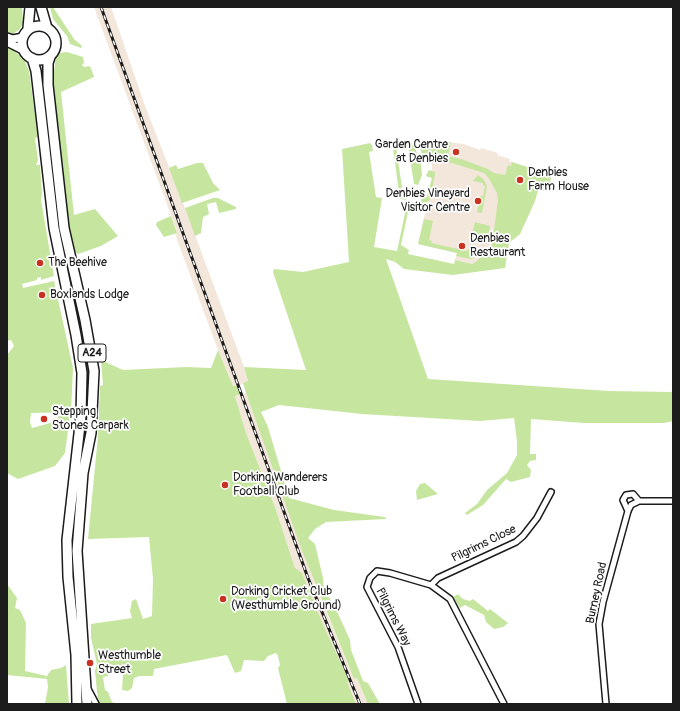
<!DOCTYPE html>
<html>
<head>
<meta charset="utf-8">
<style>
	body { margin:0 }
	#map { position:relative; width:680px; height:711px; overflow:hidden; background:#fff; font-family:Pangolin,sans-serif }
	canvas { display:block }
	.frame { position:absolute; inset:0; border:8px solid #1c1c1c; pointer-events:none }
</style>
</head>
<body>
<div id="map">
<canvas width="680" height="711"></canvas>
<div class="frame"></div>
</div>
<script>
const g = document.querySelector('canvas').getContext('2d');
g.lineJoin = 'round';
function fillPath(path, color) {
  g.fillStyle = color;
  g.fill(path, 'evenodd');
}
function toPath(rows) {
  const path = new Path2D();
  for (const r of rows) {
    if (r.length === 3) {
      path.moveTo(r[0] + r[2], r[1]);
      path.arc(r[0], r[1], r[2], 0, 2 * Math.PI);
      continue;
    }
    path.moveTo(r[0], r[1]);
    for (let i = 2; i < r.length; i += 2) path.lineTo(r[i], r[i + 1]);
  }
  return path;
}
function stroke(path, color, width, dash) {
  g.strokeStyle = color;
  g.lineWidth = width;
  g.lineCap = dash ? 'butt' : 'round';
  g.setLineDash(dash || []);
  g.stroke(path);
}
function label(font, color, halo, rows, align = 'center') {
  g.font = font + ' Pangolin,sans-serif';
  g.lineWidth = 3.5;
  g.setLineDash([]);
  g.textBaseline = 'middle';
  g.strokeStyle = halo;
  g.fillStyle = color;
  for (const [text, x, y, turn = 0] of rows) {
    g.save();
    g.translate(x, y);
    g.rotate((+turn || 0) * Math.PI / 180);
    g.textAlign = isNaN(turn) ? turn : align;
    if (halo) g.strokeText(text, 0, 0);
    g.fillText(text, 0, 0);
    g.restore();
  }
}
const built = toPath([
	[94,7,111,7,145,106,185,208,244,367,248,381,238,386,233,386,218,350,175,234,177,233,172,218],
	[428,140,464,144,480,150,481,148,498,153,497,155,510,159,509,161,551,175,551,182,545,191,538,190,535,201,520,234,509,243,508,256,472,264,455,260,457,253,418,244,427,204,421,202,421,200,422,196,427,197,432,178,426,176,427,172,432,170,432,164,427,162,423,157,419,145,420,142],
	[246,393,318,592,354,679,357,678,368,704,333,704,293,575,295,568,275,507,246,433,235,396]
]);
const green = toPath([
	[7,7,22,7,23,23,20,29,13,34,7,31],
	[50,7,53,7,74,39,82,46,81,48,70,44,67,36,53,19],
	[7,45,24,59,29,71,38,137,35,138,38,160,36,165,40,165,42,194,41,200,54,276,41,280,41,277,37,278,37,280,22,284,23,288,54,281,73,368,71,412,31,413,30,422,32,428,54,422,59,416,70,415,65,453,55,466,18,479,7,473,7,355,14,346,11,340,7,341],
	[67,52,83,57,84,63,82,65,84,67,89,66,91,68,94,77,61,92,74,215,95,209,118,236,101,246,78,254,73,252,66,207,53,79,56,57,59,53],
	[38,62,44,62,89,371,88,414,76,517,83,704,80,704,70,556,83,413,61,254],
	[429,140,429,144,441,144,441,141,451,142,448,156,461,159,488,169,494,173,505,175,508,165,511,166,512,162,551,175,551,178,545,191,538,190,535,201,520,234,509,243,505,268,453,275,404,269,395,262,386,259,428,379,609,391,673,392,673,421,664,423,584,423,531,419,530,454,536,454,536,460,530,461,527,465,531,470,530,477,511,482,506,479,483,505,467,515,465,513,477,504,487,490,507,473,517,455,517,441,514,418,480,421,362,414,279,405,261,412,268,427,289,498,334,510,385,517,386,519,326,522,315,529,308,538,315,544,323,578,324,590,335,607,350,640,351,650,363,681,368,683,380,704,368,704,357,678,354,679,301,548,246,393,243,383,248,381,244,367,306,370,273,272,274,269,303,272,349,262,342,149,370,143,372,145,373,151,369,152,376,197,382,198,374,247,397,251,407,204,414,210,413,213,408,212,401,245,409,250,408,254,454,264,455,260,472,264,476,262,492,245,498,200,497,193,488,177,484,173,452,163,427,162,423,157,419,145,420,142],
	[396,141,400,145,396,147,403,194,406,195,406,200,394,197,395,193,399,193,393,147,388,147,384,142],
	[402,141,410,141,413,143,421,164,422,175,418,185,414,184,408,145,404,145],
	[197,163,203,163,213,183,220,190,182,203,169,168,176,165,178,169],
	[429,170,435,172,435,175,430,200,424,204,421,202,422,196,427,197,432,178,426,176],
	[478,175,484,180,487,186,482,213,477,212,480,196,483,196,485,186,483,185,483,183,473,181],
	[213,198,218,198,236,207,236,209,219,213,216,202,207,204,209,214,203,217,201,233,195,236,185,208],
	[171,216,177,233,164,237,156,225,157,222],
	[424,219,433,221,429,240,432,241,431,243,467,251,468,249,472,248,479,250,479,252,474,258,471,259,456,256,457,253,418,244],
	[475,222,490,226,488,242,474,240,471,238],
	[218,350,233,386,238,386,241,394,235,396,246,433,275,507,295,568,302,573,324,627,349,681,347,682,356,704,287,704,278,668,280,665,278,656,276,653,268,656,264,661,244,660,241,671,235,673,227,655,154,669,153,676,139,676,134,678,132,688,128,691,122,690,123,674,126,674,127,669,111,666,108,676,103,677,105,690,108,692,112,702,117,704,99,703,97,692,95,671,97,664,91,638,91,624,132,618,130,611,132,601,136,599,143,619,152,616,153,579,149,537,88,539,98,436,100,386,103,385,101,360,123,370,186,367,211,368],
	[425,483,438,494,417,500,416,491,420,484],
	[7,584,17,598,15,608,20,610,26,623,25,671,47,676,51,670,61,668,66,665,69,704,45,704,48,687,47,679,7,675],
	[458,594,463,599,470,601,473,599,488,611,490,609,508,623,503,627,494,629,486,622,484,615,465,605,460,608,453,597]
]);
const street = toPath([
	[628,511,623,500,626,495,633,494,639,501],
	[431,585,438,578,516,542,523,536,537,518,551,492],
	[88,689,96,704],
	[418,704,398,647,367,587,370,578,377,571,390,573,431,585,450,599,504,704],
	[606,704,599,624,603,602,628,511,631,505,639,501,673,501]
]);
const secondary = toPath([
	[7,37,13,39,23,37],
	[7,42,25,51]
]);
const highway = toPath([
	[41,7,47,28],
	[39,43,17],
	[28,28,30,7],
	[50,57,48,63,48,85,64,228,85,320,94,371,91,433,83,473,77,551,87,704],
	[32,58,36,71,54,228,76,335,82,373,81,416,67,540,68,577,76,655,77,704]
]);
const rail = toPath([
	[101,7,308,578,360,704]
]);
const markers = [
	[456,152,4,"#c8321e"],
	[520,180,4,"#c8321e"],
	[478,201,4,"#c8321e"],
	[462,246,4,"#c8321e"],
	[40,263,4,"#c8321e"],
	[42,295,4,"#c8321e"],
	[44,419,4,"#c8321e"],
	[225,485,4,"#c8321e"],
	[223,599,4,"#c8321e"],
	[90,663,4,"#c8321e"]
];
const shields = [
	[92,353,28]
];
const shieldNames = [
	["A24",92,353]
];
const poiNames = [
	["Garden Centre",448,145,"right"],
	["at Denbies",448,159,"right"],
	["Denbies",528,173],
	["Farm House",528,187],
	["Denbies Vineyard",470,194,"right"],
	["Visitor Centre",470,208,"right"],
	["Denbies",470,239],
	["Restaurant",470,253],
	["The Beehive",48,263],
	["Boxlands Lodge",50,295],
	["Stepping",52,412],
	["Stones Carpark",52,426],
	["Dorking Wanderers",233,478],
	["Football Club",233,492],
	["Dorking Cricket Club",231,592],
	["(Westhumble Ground)",231,606],
	["Westhumble",98,656],
	["Street",98,670]
];
const streetNames = [
	["Pilgrims Close",484,544,-26],
	["Burney Road",597,593,-78],
	["Pilgrims Way",393,617,63]
];
fillPath(built, '#f3e6db');
fillPath(green, '#c6e69f');
stroke(street, '#1c1c1c', 8);
stroke(secondary, '#1c1c1c', 10);
stroke(highway, '#1c1c1c', 12);
stroke(street, '#fff', 5);
stroke(secondary, '#fff', 7);
stroke(highway, '#fff', 9);
stroke(rail, '#1c1c1c', 3);
stroke(rail, '#fff', 1.5, [4.5]);
for (const [x, y, r, color] of markers) {
  const dot = new Path2D();
  dot.arc(x, y, r, 0, 2 * Math.PI);
  g.fillStyle = color;
  g.fill(dot);
  stroke(dot, '#fff', 1.5);
}
for (const [x, y, w] of shields) {
  const box = new Path2D();
  box.roundRect(x - w / 2, y - 9, w, 18, 3);
  g.fillStyle = '#fff';
  g.fill(box);
  stroke(box, '#1c1c1c', 1);
}
label('bold 11px', '#1c1c1c', null, shieldNames);
label('12px', '#1c1c1c', '#fff', poiNames, 'left');
label('12px', '#1c1c1c', '#fff', streetNames);
</script>
</body>
</html>
